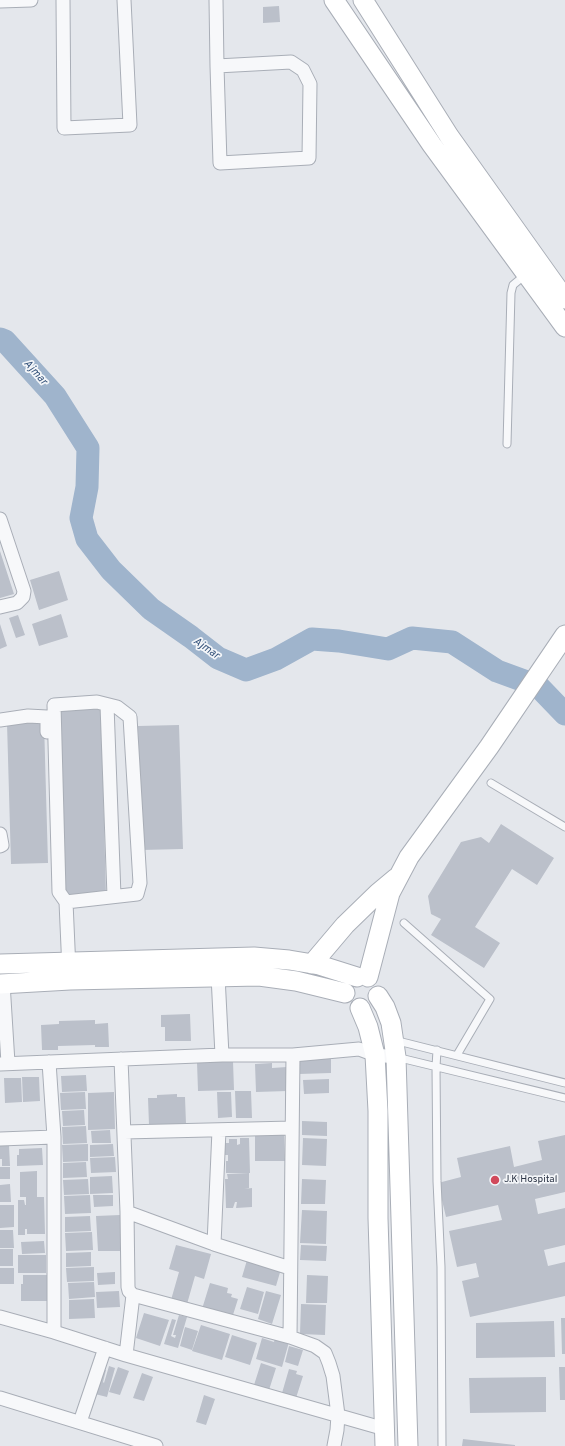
<!DOCTYPE html>
<html>
<head>
<meta charset="utf-8">
<style>
	body { margin:0 }
	canvas { display:block; background:#e4e7ec }
</style>
</head>
<body>
<canvas width="565" height="1446"></canvas>
<script>
const g = document.querySelector('canvas').getContext('2d');
g.lineJoin = 'round';
function toPath(rows) {
  const path = new Path2D();
  for (const r of rows) {
    path.moveTo(r[0], r[1]);
    for (let i = 2; i < r.length; i += 2) path.lineTo(r[i], r[i + 1]);
  }
  return path;
}
function stroke(path, color, width, dash) {
  g.strokeStyle = color;
  g.lineWidth = width;
  g.lineCap = dash ? 'butt' : 'round';
  g.setLineDash(dash || []);
  g.stroke(path);
}
function fillPath(path, color) {
  g.fillStyle = color;
  g.fill(path, 'evenodd');
}
function label(font, color, halo, rows, align = 'center') {
  g.font = font + ' Overpass,sans-serif';
  g.lineWidth = 3.5;
  g.setLineDash([]);
  g.textBaseline = 'middle';
  g.strokeStyle = halo;
  g.fillStyle = color;
  for (const [text, x, y, turn = 0] of rows) {
    g.save();
    g.translate(x, y);
    g.rotate((+turn || 0) * Math.PI / 180);
    g.textAlign = isNaN(turn) ? turn : align;
    if (halo) g.strokeText(text, 0, 0);
    g.fillText(text, 0, 0);
    g.restore();
  }
}
const river = toPath([
	[0,339,5,341,55,396,88,448,87,487,81,518,87,539,111,570,151,609,191,637,218,658,246,670,276,659,312,639,339,641,388,649,412,638,452,642,497,671,538,686,565,714]
]);
const building = toPath([
	[279,6,280,22,263,23,263,7],
	[0,551,14,594,0,598],
	[59,571,68,600,39,610,30,580],
	[61,614,68,637,39,646,32,624],
	[18,615,25,635,16,638,9,618],
	[0,624,7,646,0,649],
	[101,707,106,895,64,896,59,708],
	[44,722,48,863,11,864,7,723],
	[179,725,183,849,141,850,138,726],
	[501,824,554,858,537,885,512,869,475,927,500,943,484,968,431,935,441,919,431,914,428,896,461,842,481,837,489,843],
	[190,1014,191,1041,165,1041,165,1027,161,1027,161,1015],
	[95,1020,95,1024,108,1023,109,1047,95,1047,95,1045,58,1046,58,1050,42,1050,41,1025,59,1024,59,1021],
	[331,1055,331,1073,299,1074,299,1056],
	[233,1061,234,1090,198,1091,197,1062],
	[272,1063,272,1068,287,1067,288,1091,256,1092,255,1064],
	[86,1075,87,1091,62,1092,61,1076],
	[22,1077,39,1077,40,1101,23,1102],
	[4,1078,21,1078,22,1102,5,1103],
	[329,1079,329,1093,304,1094,303,1080],
	[235,1091,251,1091,252,1118,236,1118],
	[85,1092,86,1109,61,1110,60,1093],
	[114,1092,115,1129,88,1130,88,1093],
	[217,1092,231,1092,232,1117,218,1118],
	[177,1094,177,1097,185,1097,186,1124,149,1125,148,1098,157,1098,157,1095],
	[84,1110,85,1125,63,1126,62,1111],
	[302,1121,327,1122,327,1136,302,1135],
	[86,1126,87,1143,63,1144,62,1127],
	[110,1130,111,1143,92,1143,91,1131],
	[255,1135,284,1135,285,1161,255,1161],
	[565,1135,565,1192,535,1199,538,1214,565,1208,565,1245,544,1250,548,1266,565,1262,565,1296,470,1317,462,1281,479,1277,476,1263,457,1267,449,1231,502,1220,498,1205,446,1217,438,1183,461,1177,457,1158,510,1146,514,1167,542,1160,538,1141],
	[240,1138,249,1138,250,1173,226,1173,226,1161,228,1161,228,1155,225,1155,225,1143,229,1143,229,1139,237,1139,237,1145,240,1144],
	[303,1138,327,1139,326,1166,302,1165],
	[88,1144,88,1161,63,1162,62,1145],
	[113,1144,114,1156,90,1157,90,1145],
	[9,1145,10,1166,2,1166,2,1159,0,1159,0,1146],
	[42,1148,43,1165,17,1166,17,1155,19,1155,19,1149],
	[115,1157,116,1172,91,1173,90,1158],
	[86,1162,87,1177,63,1178,63,1163],
	[0,1167,10,1167,10,1179,0,1179],
	[37,1171,37,1197,44,1197,45,1234,27,1234,27,1229,25,1229,25,1235,18,1235,18,1200,24,1200,25,1205,26,1205,26,1197,20,1197,20,1172],
	[249,1173,249,1188,244,1189,252,1188,252,1207,236,1208,237,1202,235,1202,233,1208,226,1208,225,1179,228,1179,227,1174],
	[112,1176,113,1193,90,1194,90,1177],
	[88,1179,89,1194,64,1195,63,1180],
	[302,1179,326,1180,325,1204,301,1204],
	[10,1184,11,1202,0,1202,0,1185],
	[90,1195,91,1213,65,1214,64,1196],
	[93,1195,113,1195,113,1206,94,1207],
	[0,1205,14,1205,14,1227,0,1228],
	[302,1210,327,1211,326,1244,300,1243],
	[120,1215,120,1231,122,1251,98,1251,96,1216],
	[90,1216,91,1231,65,1232,65,1217],
	[0,1230,13,1230,14,1248,0,1248],
	[92,1232,93,1250,66,1251,65,1233],
	[44,1241,45,1253,22,1254,21,1242],
	[176,1245,211,1254,204,1279,195,1276,187,1304,171,1300,179,1272,169,1269],
	[301,1245,327,1246,326,1261,300,1260],
	[0,1249,13,1249,13,1266,0,1266],
	[91,1252,91,1266,66,1267,66,1253],
	[18,1255,46,1255,46,1273,18,1273],
	[247,1260,281,1269,276,1286,242,1277],
	[94,1267,94,1281,67,1282,66,1268],
	[0,1268,14,1268,14,1284,0,1284],
	[115,1272,115,1284,98,1285,97,1273],
	[23,1275,47,1275,48,1301,21,1301,21,1284,23,1284],
	[307,1275,328,1276,327,1303,306,1303],
	[94,1282,95,1297,69,1299,68,1283],
	[210,1283,228,1288,227,1293,232,1294,231,1297,238,1299,232,1318,202,1309],
	[247,1287,264,1292,258,1314,240,1309],
	[119,1291,120,1307,97,1308,96,1292],
	[266,1291,281,1295,272,1324,258,1319],
	[94,1299,95,1318,69,1319,69,1300],
	[301,1304,326,1305,325,1335,300,1334],
	[144,1313,169,1320,160,1346,136,1338],
	[179,1315,187,1317,178,1348,164,1344,172,1319,176,1320,171,1336,175,1338,176,1335,173,1335],
	[561,1318,565,1318,565,1354,562,1354],
	[554,1321,555,1357,476,1358,476,1323],
	[201,1325,230,1334,222,1360,192,1351],
	[185,1327,198,1331,192,1350,180,1346],
	[232,1335,257,1343,250,1365,225,1357],
	[262,1338,274,1342,275,1338,289,1342,282,1367,256,1359],
	[289,1346,303,1350,298,1366,285,1362],
	[261,1363,276,1368,269,1390,254,1385],
	[109,1366,115,1368,107,1397,95,1394,102,1369,106,1370,103,1382,104,1383],
	[118,1367,129,1371,120,1395,109,1392],
	[559,1367,565,1367,565,1400,560,1400],
	[289,1369,297,1371,296,1374,303,1376,296,1398,282,1393],
	[142,1373,153,1377,144,1401,133,1398],
	[546,1377,546,1412,470,1413,469,1378],
	[204,1395,215,1399,206,1425,196,1422],
	[463,1439,515,1445,515,1446,462,1446]
]);
const lane = toPath([
	[507,444,511,293,513,285,525,275],
	[491,783,565,827],
	[404,923,490,999,457,1055],
	[394,1040,565,1083],
	[437,1050,436,1067,437,1181,441,1267,442,1446],
	[396,1057,565,1098]
]);
const street = toPath([
	[63,0,64,128,130,125,124,0],
	[216,0,217,66,220,163,309,158,310,84,303,70,291,62,217,66],
	[0,1,31,0],
	[0,519,24,591,23,597,17,603,0,607],
	[97,702,117,707,130,717,140,883,137,894,66,902,59,892,54,705,97,702],
	[107,705,114,896],
	[0,720,28,716,47,717,47,732],
	[0,834,2,845,0,846],
	[66,902,69,970],
	[218,976,222,1055],
	[3,983,8,1063],
	[121,1059,127,1212,128,1287,129,1291,133,1295,290,1337,293,1055],
	[49,1062,54,1137,54,1332],
	[0,1064,222,1055,293,1055,359,1049,375,1055,396,1057],
	[124,1132,292,1128],
	[0,1139,54,1137],
	[127,1212,214,1244,290,1268],
	[214,1244,219,1130],
	[0,1317,54,1332,126,1355,385,1429],
	[290,1337,315,1346,325,1353,329,1363,333,1376,338,1415,337,1430,334,1446],
	[126,1355,133,1295],
	[0,1398,156,1446],
	[80,1422,105,1348]
]);
const secondary = toPath([
	[334,0,432,145,565,327],
	[363,0,449,136,565,299],
	[0,964,254,957,289,960,319,965,357,977],
	[312,964,345,925,378,893,396,878],
	[368,977,390,893,409,857,489,747,565,635],
	[0,984,70,980,259,976,296,981,345,993],
	[378,996,385,1007,391,1023,396,1057,408,1446],
	[360,1008,368,1027,375,1055,378,1111,378,1218,385,1446]
]);
const markers = [
	[495,1180,5,"#d1495b"]
];
const poiNames = [
	["J.K Hospital",504,1180]
];
const waterNames = [
	["Ajmar",35,373,48],
	["Ajmar",206,649,35]
];
stroke(river, '#9fb4cc', 23);
fillPath(building, '#bbc0ca');
stroke(lane, '#a9aeb7', 9);
stroke(street, '#a9aeb7', 15);
stroke(secondary, '#a9aeb7', 21);
stroke(lane, '#f7f8fa', 7);
stroke(street, '#f7f8fa', 13);
stroke(secondary, '#fff', 19);
for (const [x, y, r, color] of markers) {
  const dot = new Path2D();
  dot.arc(x, y, r, 0, 2 * Math.PI);
  g.fillStyle = color;
  g.fill(dot);
  stroke(dot, '#f4f6f9', 1.5);
}
label('10px', '#2b3445', '#f4f6f9', poiNames, 'left');
label('italic 11px', '#34527a', '#f4f6f9', waterNames);
</script>
</body>
</html>
